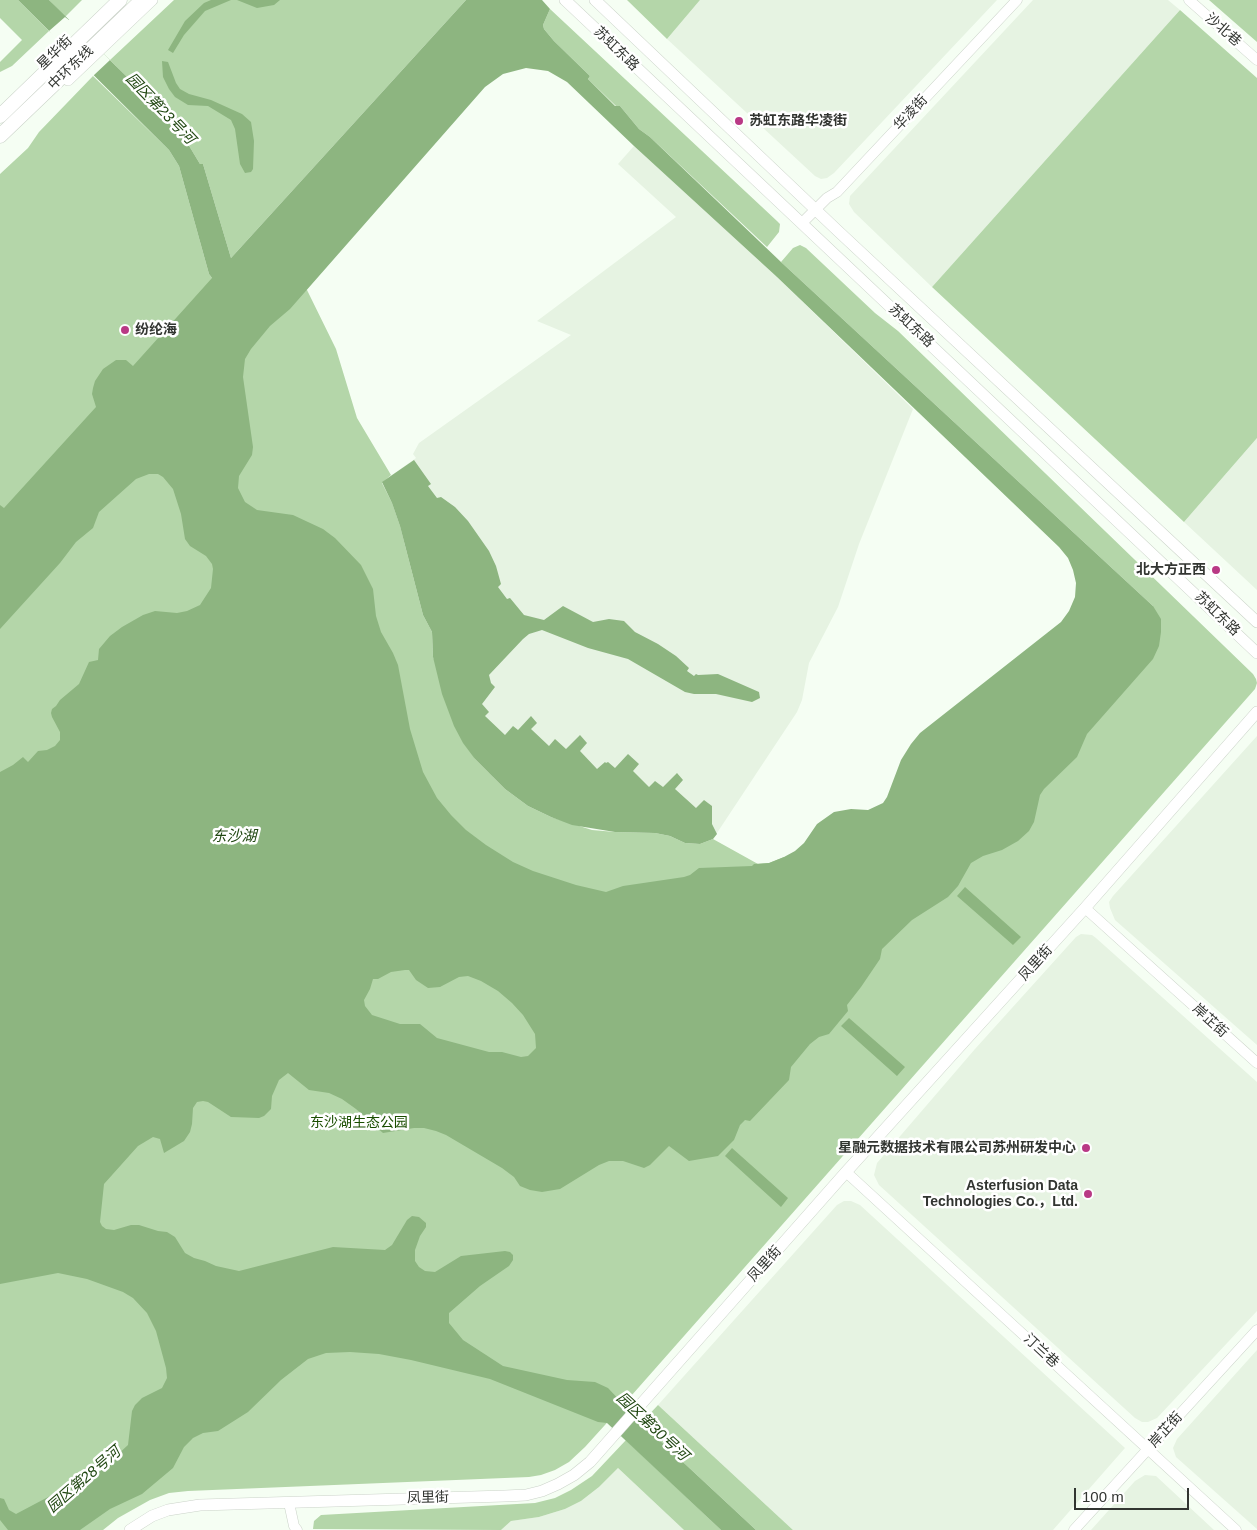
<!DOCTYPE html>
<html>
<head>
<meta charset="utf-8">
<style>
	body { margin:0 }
	#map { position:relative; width:1257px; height:1530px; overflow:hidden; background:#f5fef3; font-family:Helvetica,sans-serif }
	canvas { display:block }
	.scale { position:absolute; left:1074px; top:1488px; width:115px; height:22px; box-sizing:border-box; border:2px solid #323531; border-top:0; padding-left:6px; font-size:15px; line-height:18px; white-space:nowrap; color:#323531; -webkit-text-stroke:4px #fff; paint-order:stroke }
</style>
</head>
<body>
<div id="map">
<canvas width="1257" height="1530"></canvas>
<div class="scale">100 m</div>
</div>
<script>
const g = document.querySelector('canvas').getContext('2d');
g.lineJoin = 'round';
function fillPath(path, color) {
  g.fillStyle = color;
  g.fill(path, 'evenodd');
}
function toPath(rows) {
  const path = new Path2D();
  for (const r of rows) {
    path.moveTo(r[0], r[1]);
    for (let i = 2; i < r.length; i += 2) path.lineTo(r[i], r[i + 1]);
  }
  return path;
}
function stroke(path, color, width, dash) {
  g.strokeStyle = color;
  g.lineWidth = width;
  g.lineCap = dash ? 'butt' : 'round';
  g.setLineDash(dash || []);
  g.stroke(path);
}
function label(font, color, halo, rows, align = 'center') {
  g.font = font + ' Helvetica,"Noto Sans SC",sans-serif';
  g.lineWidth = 5;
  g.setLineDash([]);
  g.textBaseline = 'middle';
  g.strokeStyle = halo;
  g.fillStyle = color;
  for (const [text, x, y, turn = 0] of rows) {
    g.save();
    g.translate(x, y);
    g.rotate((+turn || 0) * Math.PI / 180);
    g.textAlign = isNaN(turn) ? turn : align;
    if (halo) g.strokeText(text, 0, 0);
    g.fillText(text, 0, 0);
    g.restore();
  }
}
const built = toPath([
	[700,0,997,0,834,173,827,178,821,179,815,176,667,39],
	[1033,0,1168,0,1180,10,932,287,854,212,849,204,850,196],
	[634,146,777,277,913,409,859,544,838,607,809,663,802,700,797,712,713,839,490,776,382,482,416,458,413,454,419,443,571,335,537,321,676,217,618,164],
	[1257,438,1257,590,1184,522],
	[1257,736,1257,1045,1115,920,1110,908,1109,902,1113,896],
	[1081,934,1092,935,1096,938,1257,1082,1257,1311,1157,1418,1148,1422,1142,1422,1135,1418,879,1185,874,1175,877,1163,975,1049,1076,937],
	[844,1201,851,1201,860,1205,1125,1448,1053,1530,793,1530,658,1405,837,1205],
	[1257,1350,1257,1529,1176,1457,1173,1448,1177,1439],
	[618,1468,684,1530,501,1530,511,1521,539,1517,565,1509,581,1501,599,1487],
	[1145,1475,1156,1476,1214,1530,1091,1530,1135,1481]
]);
const green = toPath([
	[0,0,18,0,49,31,12,66,0,72,0,62,22,40,0,18],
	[49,0,82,0,65,17],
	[174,0,466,0,231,258,203,164,200,164,182,134,183,132,110,60],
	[627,0,700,0,667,39],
	[1209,0,1257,0,1257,42],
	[550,9,777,221,780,224,779,232,767,247,650,137,639,129,620,106,616,106,588,79,590,76,554,41,544,29,543,25],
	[1180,10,1257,78,1257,438,1184,522,932,287],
	[93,76,169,150,179,166,209,274,212,278,307,290,336,349,357,418,391,475,382,483,392,503,400,526,423,615,432,632,433,657,475,759,505,789,528,806,551,817,592,830,615,832,655,833,670,836,685,843,700,844,713,839,758,864,769,863,784,857,820,889,1153,606,781,262,793,248,800,245,806,248,875,313,898,331,1253,674,1256,679,1257,683,1255,689,624,1404,585,1447,569,1462,555,1470,541,1475,529,1477,188,1491,169,1493,150,1500,118,1518,103,1530,0,1530,0,174,28,148,39,132],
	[658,1405,793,1530,756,1530,641,1423],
	[626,1440,721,1530,684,1530,618,1468,599,1487,581,1501,565,1509,539,1517,511,1521,501,1530,313,1529,314,1521,321,1515,535,1503,555,1498,571,1490,592,1476]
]);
const water = toPath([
	[18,0,49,0,183,132,182,134,200,164,203,164,231,258,466,0,542,0,550,9,543,25,544,29,554,41,590,76,588,79,615,106,620,106,639,129,650,137,781,262,1153,606,1161,619,1161,632,1159,646,1153,659,1087,734,1077,757,1044,789,1040,795,1034,822,1029,831,1018,841,1002,850,983,856,971,863,958,886,948,897,912,920,882,949,880,959,861,987,847,1005,848,1011,829,1034,819,1037,810,1044,791,1067,789,1080,750,1121,745,1120,740,1125,734,1140,718,1156,689,1161,669,1146,650,1165,644,1168,623,1161,609,1161,599,1165,560,1189,542,1192,530,1190,520,1186,514,1177,502,1168,446,1135,436,1131,424,1128,414,1128,383,1133,356,1109,342,1099,329,1093,309,1090,288,1073,279,1080,272,1096,271,1109,264,1116,259,1118,231,1117,208,1102,203,1101,197,1102,193,1108,192,1124,190,1132,184,1141,164,1153,160,1139,153,1137,138,1146,104,1184,100,1222,102,1226,106,1229,114,1230,131,1225,139,1225,158,1231,167,1232,175,1237,185,1253,194,1258,205,1261,216,1266,239,1271,333,1247,385,1250,392,1245,407,1220,412,1216,419,1217,426,1223,426,1227,420,1236,415,1250,415,1261,419,1267,425,1271,435,1272,461,1256,505,1251,510,1252,513,1255,513,1260,509,1266,480,1286,449,1313,449,1323,463,1340,503,1366,567,1380,595,1382,608,1388,641,1423,756,1530,721,1530,607,1423,598,1422,490,1379,411,1360,379,1354,350,1352,326,1353,308,1359,281,1380,248,1412,218,1431,203,1433,193,1438,184,1447,173,1468,142,1494,110,1509,80,1530,8,1530,0,1520,0,1498,4,1499,9,1510,16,1514,67,1487,80,1486,88,1482,128,1445,132,1411,135,1405,142,1398,162,1388,167,1378,166,1368,156,1331,147,1313,133,1298,123,1292,87,1279,58,1273,0,1284,0,772,13,765,23,757,28,762,38,751,47,750,55,746,60,740,60,732,52,717,51,713,52,709,56,706,60,700,79,684,89,662,98,660,99,649,110,636,122,627,143,615,155,611,177,613,187,611,200,605,211,588,213,569,212,564,206,556,190,546,185,539,181,514,173,489,163,477,158,474,149,474,136,479,99,512,93,528,76,542,60,563,0,629,0,505,4,508,96,407,92,394,93,388,95,381,103,369,116,360,126,360,133,366,212,278,209,274,179,166,169,150],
	[526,68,548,71,567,82,634,146,777,277,1059,547,1068,558,1073,570,1076,583,1075,597,1069,611,1061,622,920,733,911,744,901,760,887,797,883,803,868,810,851,809,834,812,817,824,804,843,795,851,784,857,769,863,754,864,752,866,699,868,690,875,684,877,623,886,606,892,576,885,533,871,513,862,486,845,466,830,451,815,437,798,423,772,410,729,398,665,393,653,381,632,376,616,373,589,361,565,335,538,323,529,293,515,257,510,245,502,238,488,239,476,252,455,253,447,243,377,245,359,251,349,270,326,290,309,485,87,503,74],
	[405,970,409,970,416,980,428,988,440,987,459,977,468,976,481,981,498,991,512,1003,523,1015,535,1034,536,1048,528,1056,521,1057,502,1052,489,1052,437,1038,420,1024,400,1024,372,1015,365,1006,364,1000,370,989,373,979,378,979,391,972],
	[211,0,231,0,205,11,184,35,173,53,168,50,185,21,204,3],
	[237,0,280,0,274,5,257,8],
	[162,61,168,62,176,83,180,89,189,94,211,100,242,114,251,122,254,141,253,169,251,172,245,173,240,164,235,129,231,120,208,106,188,105,175,97,169,89,163,77],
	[414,460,431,484,428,486,437,498,441,497,455,507,468,521,489,551,496,566,501,584,498,587,507,599,510,598,524,615,544,620,563,606,593,622,609,619,624,621,635,632,658,644,676,656,689,668,687,671,694,676,696,674,698,675,718,674,759,692,760,698,752,702,716,694,694,694,685,692,628,659,588,648,542,630,529,634,523,639,489,675,491,683,495,687,482,704,489,712,485,716,505,735,513,726,518,730,531,716,537,723,531,729,549,746,555,739,566,749,580,735,587,743,580,751,597,769,605,762,606,763,608,762,615,768,628,754,639,764,633,771,649,787,655,781,663,787,677,773,683,780,675,789,696,808,704,800,712,806,712,824,717,834,713,839,700,844,685,843,670,836,655,833,615,832,572,825,551,817,528,806,505,789,475,759,463,743,454,726,442,694,433,657,432,632,423,615,400,526,392,503,382,482],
	[965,887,1021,937,1013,945,957,896],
	[849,1018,905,1067,897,1076,841,1026],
	[732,1148,788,1198,781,1207,725,1156]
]);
const pier = toPath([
	[65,17,69,20,71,19,102,48,103,53,110,60,93,76,86,69,84,70,52,38,53,36,49,31]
]);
const secondary = toPath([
	[1189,0,1257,60],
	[802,223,827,198,837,192,1017,0],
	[1085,908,1257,1063],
	[846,1172,1236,1530],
	[289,1503,294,1526,297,1530],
	[1074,1530,1257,1330]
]);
const primary = toPath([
	[565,0,1257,653],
	[595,0,838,231,1257,622],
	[68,80,152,0],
	[130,1530,152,1516,168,1510,200,1505,505,1496,526,1495,542,1491,558,1484,574,1475,590,1462,846,1172,1085,908,1257,712]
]);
const highway = toPath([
	[0,116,120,0],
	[0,136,142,0]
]);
const markers = [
	[739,121,5,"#b93985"],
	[125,330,5,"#b93985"],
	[1216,570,5,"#b93985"],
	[1086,1148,5,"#b93985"],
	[1088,1194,5,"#b93985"]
];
const streetNames = [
	["沙北巷",1223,30,41],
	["苏虹东路",616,49,44],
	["星华街",55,53,-44],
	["中环东线",71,68,-44],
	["华凌街",911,113,-47],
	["苏虹东路",911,326,43],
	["苏虹东路",1217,614,44],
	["凤里街",1036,963,-48],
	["岸芷街",1210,1021,42],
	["凤里街",765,1264,-48],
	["汀兰巷",1041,1351,43],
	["岸芷街",1166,1430,-48],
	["凤里街",428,1498,-1]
];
const poiNames = [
	["苏虹东路华凌街",749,121,"left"],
	["纷纶海",135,330,"left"],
	["北大方正西",1206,570],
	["星融元数据技术有限公司苏州研发中心",1076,1148],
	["Asterfusion Data",1078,1186],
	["Technologies Co.，Ltd.",1078,1202]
];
const parkNames = [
	["东沙湖生态公园",359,1123]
];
const waterNames = [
	["园区第23号河",160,109,46],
	["东沙湖",234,837],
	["园区第30号河",652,1427,43],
	["园区第28号河",84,1480,-41]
];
fillPath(built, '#e6f3e2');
fillPath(green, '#b4d6a9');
fillPath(water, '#8db580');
fillPath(pier, '#f5fef3');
stroke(secondary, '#cbd3c9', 11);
stroke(primary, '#cbd3c9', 12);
stroke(highway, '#cbd3c9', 15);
stroke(secondary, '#fff', 10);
stroke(primary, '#fff', 11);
stroke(highway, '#fff', 14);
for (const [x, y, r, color] of markers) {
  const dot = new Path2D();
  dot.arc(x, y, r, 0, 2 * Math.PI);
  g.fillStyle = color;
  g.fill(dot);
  stroke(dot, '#fff', 2);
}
label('14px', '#323531', '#fff', streetNames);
label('bold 14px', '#323531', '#fff', poiNames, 'right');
label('14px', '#1a4e00', '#fff', parkNames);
label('italic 15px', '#204711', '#fff', waterNames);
</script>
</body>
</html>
